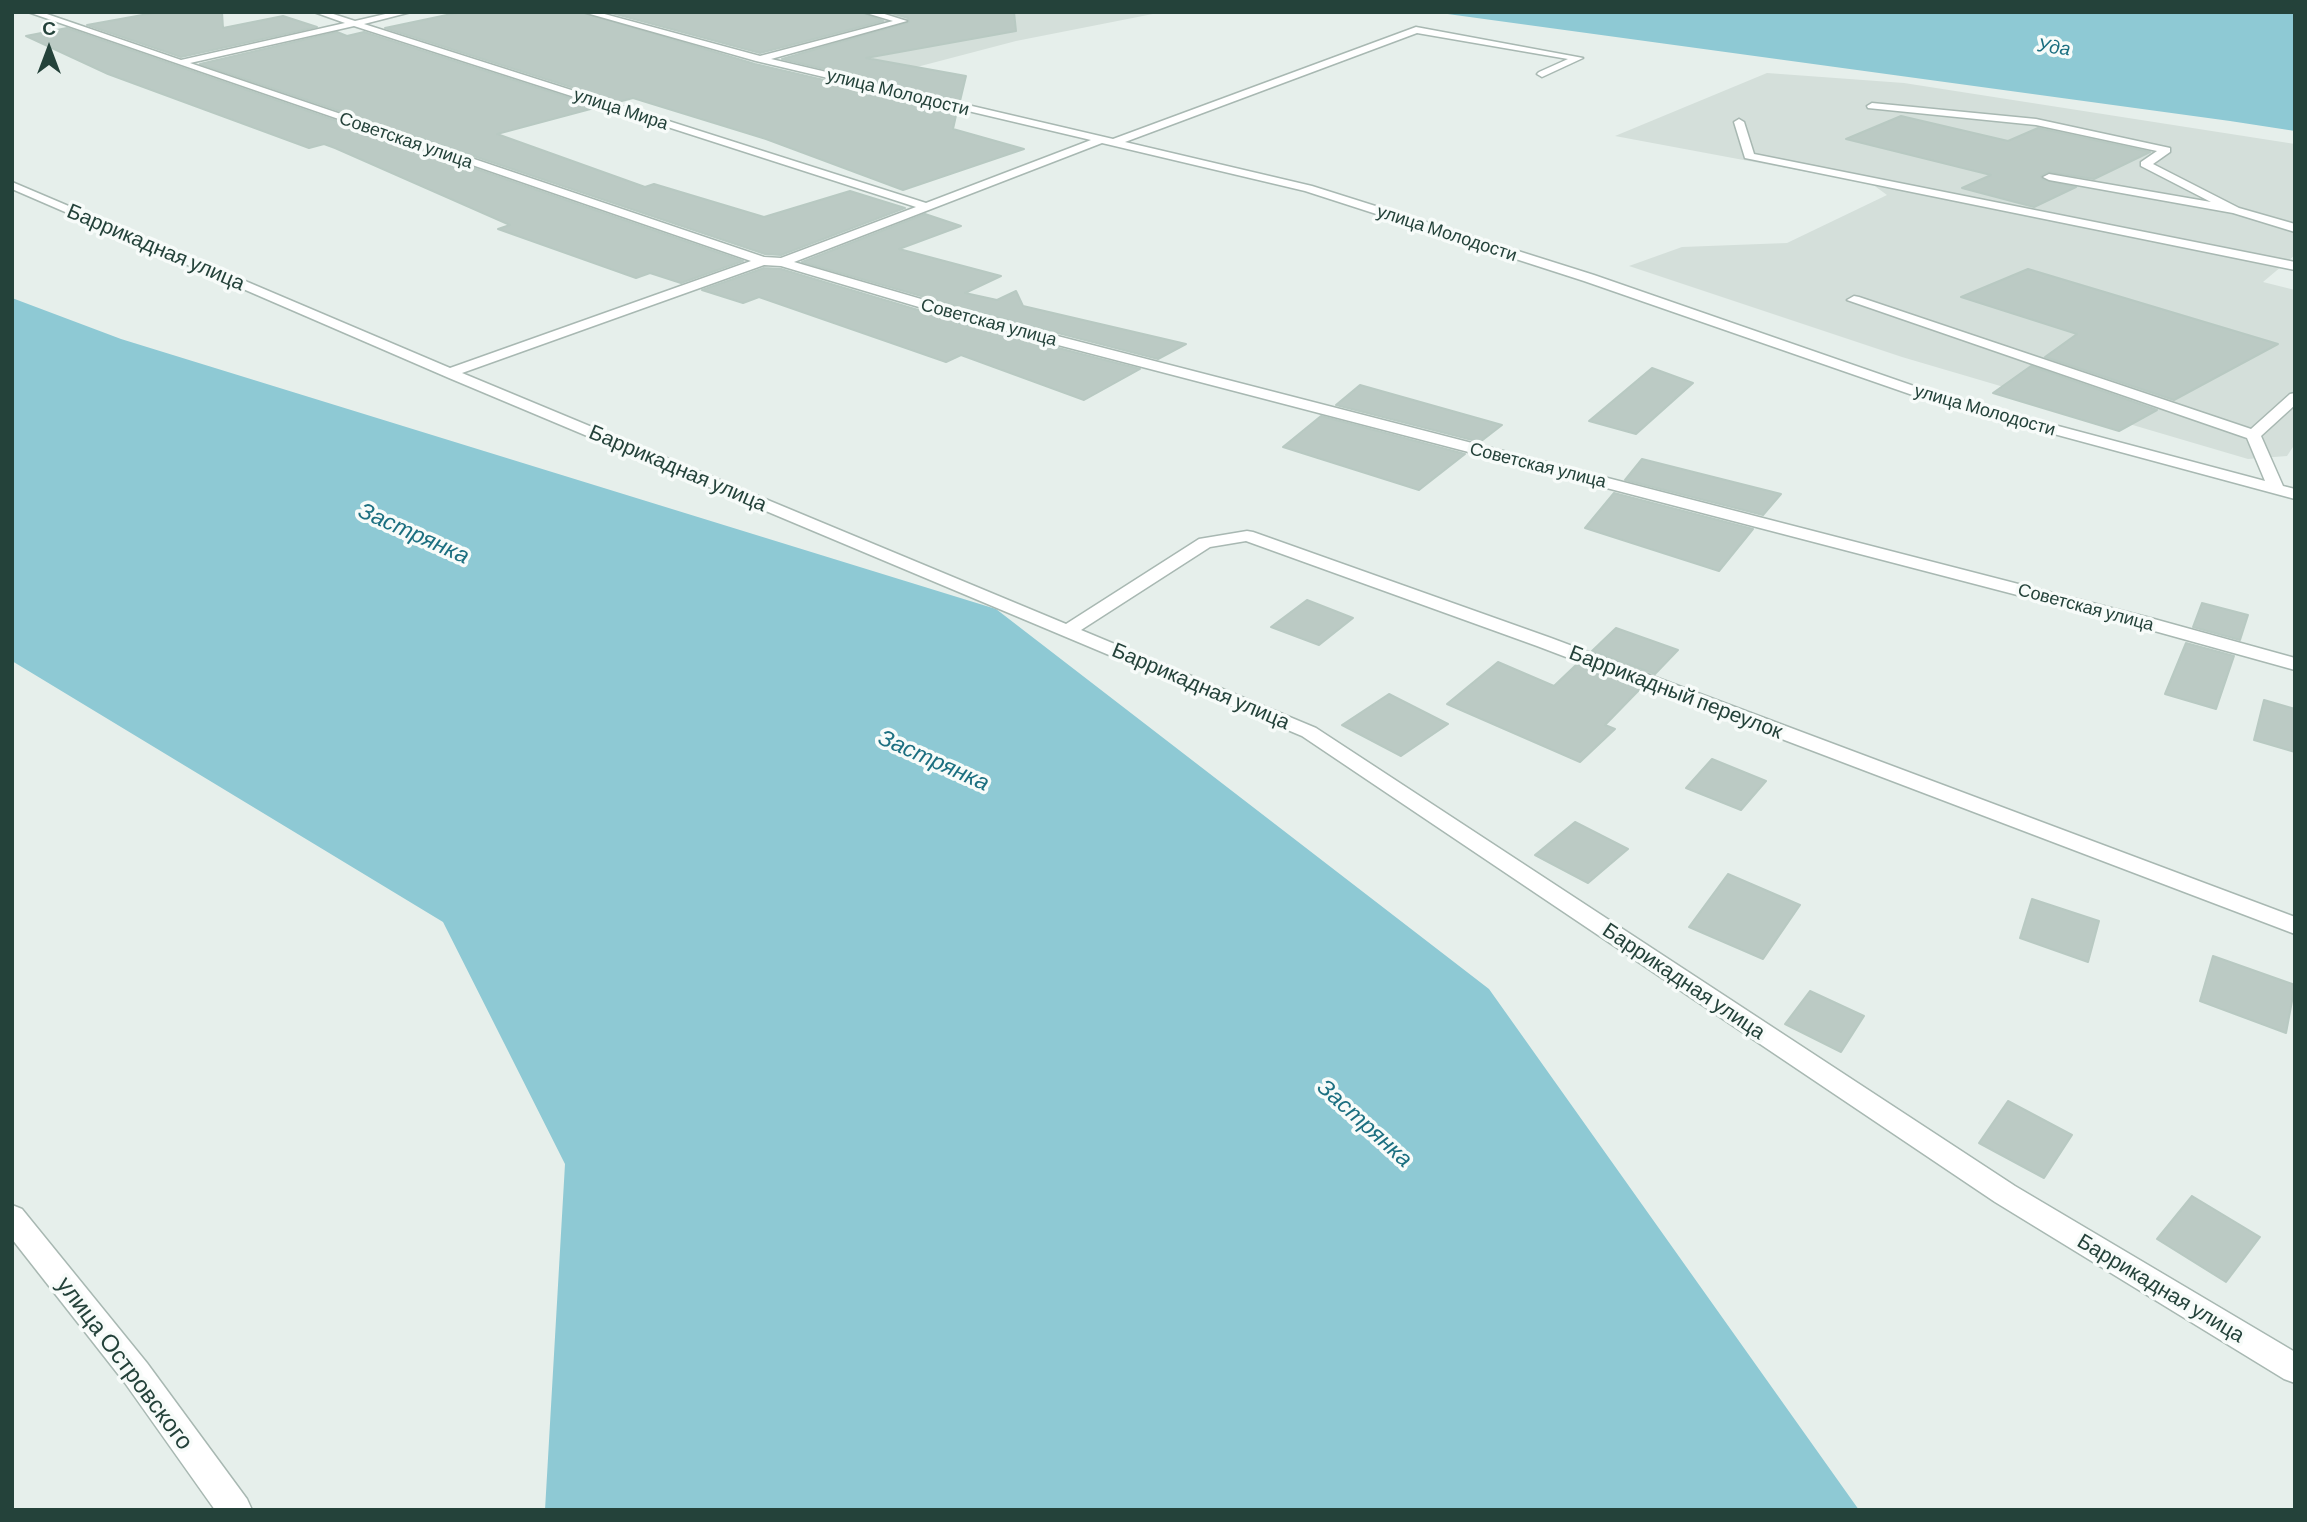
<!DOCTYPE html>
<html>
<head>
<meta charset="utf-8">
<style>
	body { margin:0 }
	#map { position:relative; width:2307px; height:1522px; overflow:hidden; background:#e6efeb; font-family:Barlow,sans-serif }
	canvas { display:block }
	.frame { position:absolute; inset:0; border:14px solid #24423a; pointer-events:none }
	.north { position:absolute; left:14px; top:14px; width:70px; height:70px; -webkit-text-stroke:5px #f7fbf9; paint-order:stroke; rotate:0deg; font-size:19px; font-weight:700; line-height:28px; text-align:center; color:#24423a }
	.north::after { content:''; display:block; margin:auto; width:24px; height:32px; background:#24423a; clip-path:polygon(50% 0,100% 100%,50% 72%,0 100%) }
</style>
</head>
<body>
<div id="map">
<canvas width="2307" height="1522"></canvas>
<div class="frame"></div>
<div class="north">С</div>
</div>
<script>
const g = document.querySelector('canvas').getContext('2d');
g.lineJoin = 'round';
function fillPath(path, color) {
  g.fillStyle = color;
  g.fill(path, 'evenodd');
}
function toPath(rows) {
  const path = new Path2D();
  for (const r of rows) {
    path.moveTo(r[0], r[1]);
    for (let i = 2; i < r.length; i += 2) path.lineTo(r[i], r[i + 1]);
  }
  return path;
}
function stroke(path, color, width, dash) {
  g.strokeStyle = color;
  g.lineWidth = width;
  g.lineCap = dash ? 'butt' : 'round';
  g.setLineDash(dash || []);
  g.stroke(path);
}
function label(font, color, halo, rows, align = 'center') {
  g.font = font + ' Barlow,sans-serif';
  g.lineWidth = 7;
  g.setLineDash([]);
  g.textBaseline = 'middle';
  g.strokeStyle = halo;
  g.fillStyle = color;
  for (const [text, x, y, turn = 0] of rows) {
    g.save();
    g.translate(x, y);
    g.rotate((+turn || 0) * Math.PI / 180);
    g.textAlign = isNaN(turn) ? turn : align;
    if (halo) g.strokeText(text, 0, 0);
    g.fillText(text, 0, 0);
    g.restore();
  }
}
const built = toPath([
	[642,12,1163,12,1016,41,913,68,809,56],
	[1767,73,1904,83,2295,144,2295,255,2263,282,2295,290,2295,444,2287,456,2248,459,1902,357,1629,266,1682,247,1787,243,1887,195,1872,184,1615,136]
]);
const water = toPath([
	[1433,12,2295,12,2295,131,2230,121],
	[12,298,121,339,996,609,1489,989,1859,1510,545,1510,565,1164,443,922,12,661]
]);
const building = toPath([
	[159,12,222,12,223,28,283,16,317,27,181,57,87,25,159,12],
	[461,12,581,12,755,64,957,111,953,129,1024,149,903,190,766,139,633,98,618,102,385,28,461,12],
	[608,12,861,12,883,21,760,53,608,12],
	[888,12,1014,12,1016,31,866,58,966,76,960,101,782,59,909,22,908,18,888,12],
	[67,28,743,261,681,283,650,273,636,278,498,229,510,225,335,148,324,144,309,148,108,74,26,36,67,28],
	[337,32,347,36,364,32,598,107,497,134,645,187,654,184,764,217,850,191,905,208,781,255,765,254,200,64,337,32],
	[1901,116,2008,141,2038,128,2150,152,2094,179,2048,172,2041,176,2042,179,2076,187,2034,207,1962,188,1991,175,1846,139,1901,116],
	[925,214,961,226,899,249,1001,276,965,293,997,300,1016,291,1023,306,1186,344,1158,359,977,312,802,262,925,214],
	[764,268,781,269,965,324,1140,369,1084,400,961,355,946,362,759,297,743,303,702,290,764,268],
	[2028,269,2278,344,2174,400,2045,357,2077,334,1961,297,2028,269],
	[2031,366,2157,410,2119,431,1993,393,2031,366],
	[1652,368,1693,383,1636,434,1589,421,1652,368],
	[1360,385,1502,425,1480,442,1336,405,1360,385],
	[1321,416,1465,454,1419,490,1283,447,1321,416],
	[1642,459,1781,494,1763,515,1625,480,1642,459],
	[1614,493,1753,529,1719,571,1585,528,1614,493],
	[1307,600,1353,618,1319,645,1271,627,1307,600],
	[2202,603,2248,615,2240,640,2193,627,2202,603],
	[1616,628,1678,650,1655,674,1592,651,1616,628],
	[2186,643,2234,656,2216,709,2165,694,2186,643],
	[1498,662,1554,686,1577,664,1641,688,1605,725,1615,729,1580,762,1447,704,1498,662],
	[1389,694,1448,724,1401,756,1342,725,1389,694],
	[2264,700,2295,709,2295,752,2254,740,2264,700],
	[1712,759,1766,781,1741,810,1686,788,1712,759],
	[1575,822,1628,849,1588,883,1535,855,1575,822],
	[1728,874,1800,905,1763,959,1689,927,1728,874],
	[2032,899,2099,921,2088,962,2020,938,2032,899],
	[2213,956,2295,985,2286,1033,2200,1001,2213,956],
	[1810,991,1864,1016,1841,1052,1785,1024,1810,991],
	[2008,1101,2072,1135,2044,1178,1979,1143,2008,1101],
	[2192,1196,2260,1237,2226,1282,2157,1239,2192,1196]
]);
const minor = toPath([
	[28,12,41,12,181,60,345,23,314,12,327,12,355,21,394,12,411,12,364,24,926,203,1091,140,756,61,583,12,597,12,760,56,893,21,863,12,878,12,907,21,771,59,1113,139,1416,27,1583,58,1542,77,1537,74,1539,72,1568,59,1417,33,1125,142,1312,186,1594,275,1934,393,2265,481,2247,438,1847,300,1854,296,1859,297,2251,429,2290,394,2295,393,2295,405,2261,436,2283,486,2295,489,2295,499,1924,399,1584,281,1305,191,1102,143,794,262,976,315,2154,619,2295,658,2295,670,2140,627,966,321,781,266,764,265,462,373,1066,624,1199,539,1247,531,1253,532,1551,638,2295,917,2295,934,1537,646,1246,541,1210,547,1081,630,1316,728,2015,1186,2295,1352,2295,1383,2284,1379,1995,1202,1302,736,449,378,12,189,12,182,450,368,751,261,28,12],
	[354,26,916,207,781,258,764,257,190,63,354,26],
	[1872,103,2036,119,2170,148,2170,152,2153,164,2239,208,2295,224,2295,232,2233,213,2049,180,2043,177,2049,174,2211,202,2141,166,2141,162,2157,151,2036,125,1868,108,1867,106,1872,103],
	[1739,119,1744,122,1754,154,2295,262,2295,270,1745,158,1734,122,1739,119],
	[12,1205,22,1209,147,1363,247,1499,252,1510,215,1510,125,1383,12,1239,12,1205]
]);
const farStreetnames = [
	["улица Молодости",898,92,14],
	["улица Мира",621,109,18],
	["Советская улица",406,140,19],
	["улица Молодости",1447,233,18],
	["Советская улица",989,322,15],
	["улица Молодости",1985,410,16],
	["Советская улица",1538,465,14],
	["Советская улица",2086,607,15]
];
const farWaternames = [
	["Уда",2054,47,8]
];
const streetNames = [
	["Баррикадная улица",156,247,23],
	["Баррикадная улица",678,468,23],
	["Баррикадная улица",1201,686,23],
	["Баррикадный переулок",1676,692,21],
	["Баррикадная улица",1684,981,34],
	["Баррикадная улица",2161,1288,31]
];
const waterNames = [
	["Застрянка",414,533,24],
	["Застрянка",934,760,24],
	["Застрянка",1365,1123,42]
];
const nearStreetnames = [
	["улица Островского",125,1363,53]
];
fillPath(built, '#d4dfda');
fillPath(water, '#8ec9d4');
fillPath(building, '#bbcac4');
stroke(building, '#b8c9c2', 2);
stroke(minor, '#a8b8b2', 3);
fillPath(minor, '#fff');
label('18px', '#24423a', '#f7fbf9', farStreetnames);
label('italic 19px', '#1c6f80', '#f7fbf9', farWaternames);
label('21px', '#24423a', '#f7fbf9', streetNames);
label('italic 23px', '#1c6f80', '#f7fbf9', waterNames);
label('24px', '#24423a', '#f7fbf9', nearStreetnames);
</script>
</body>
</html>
